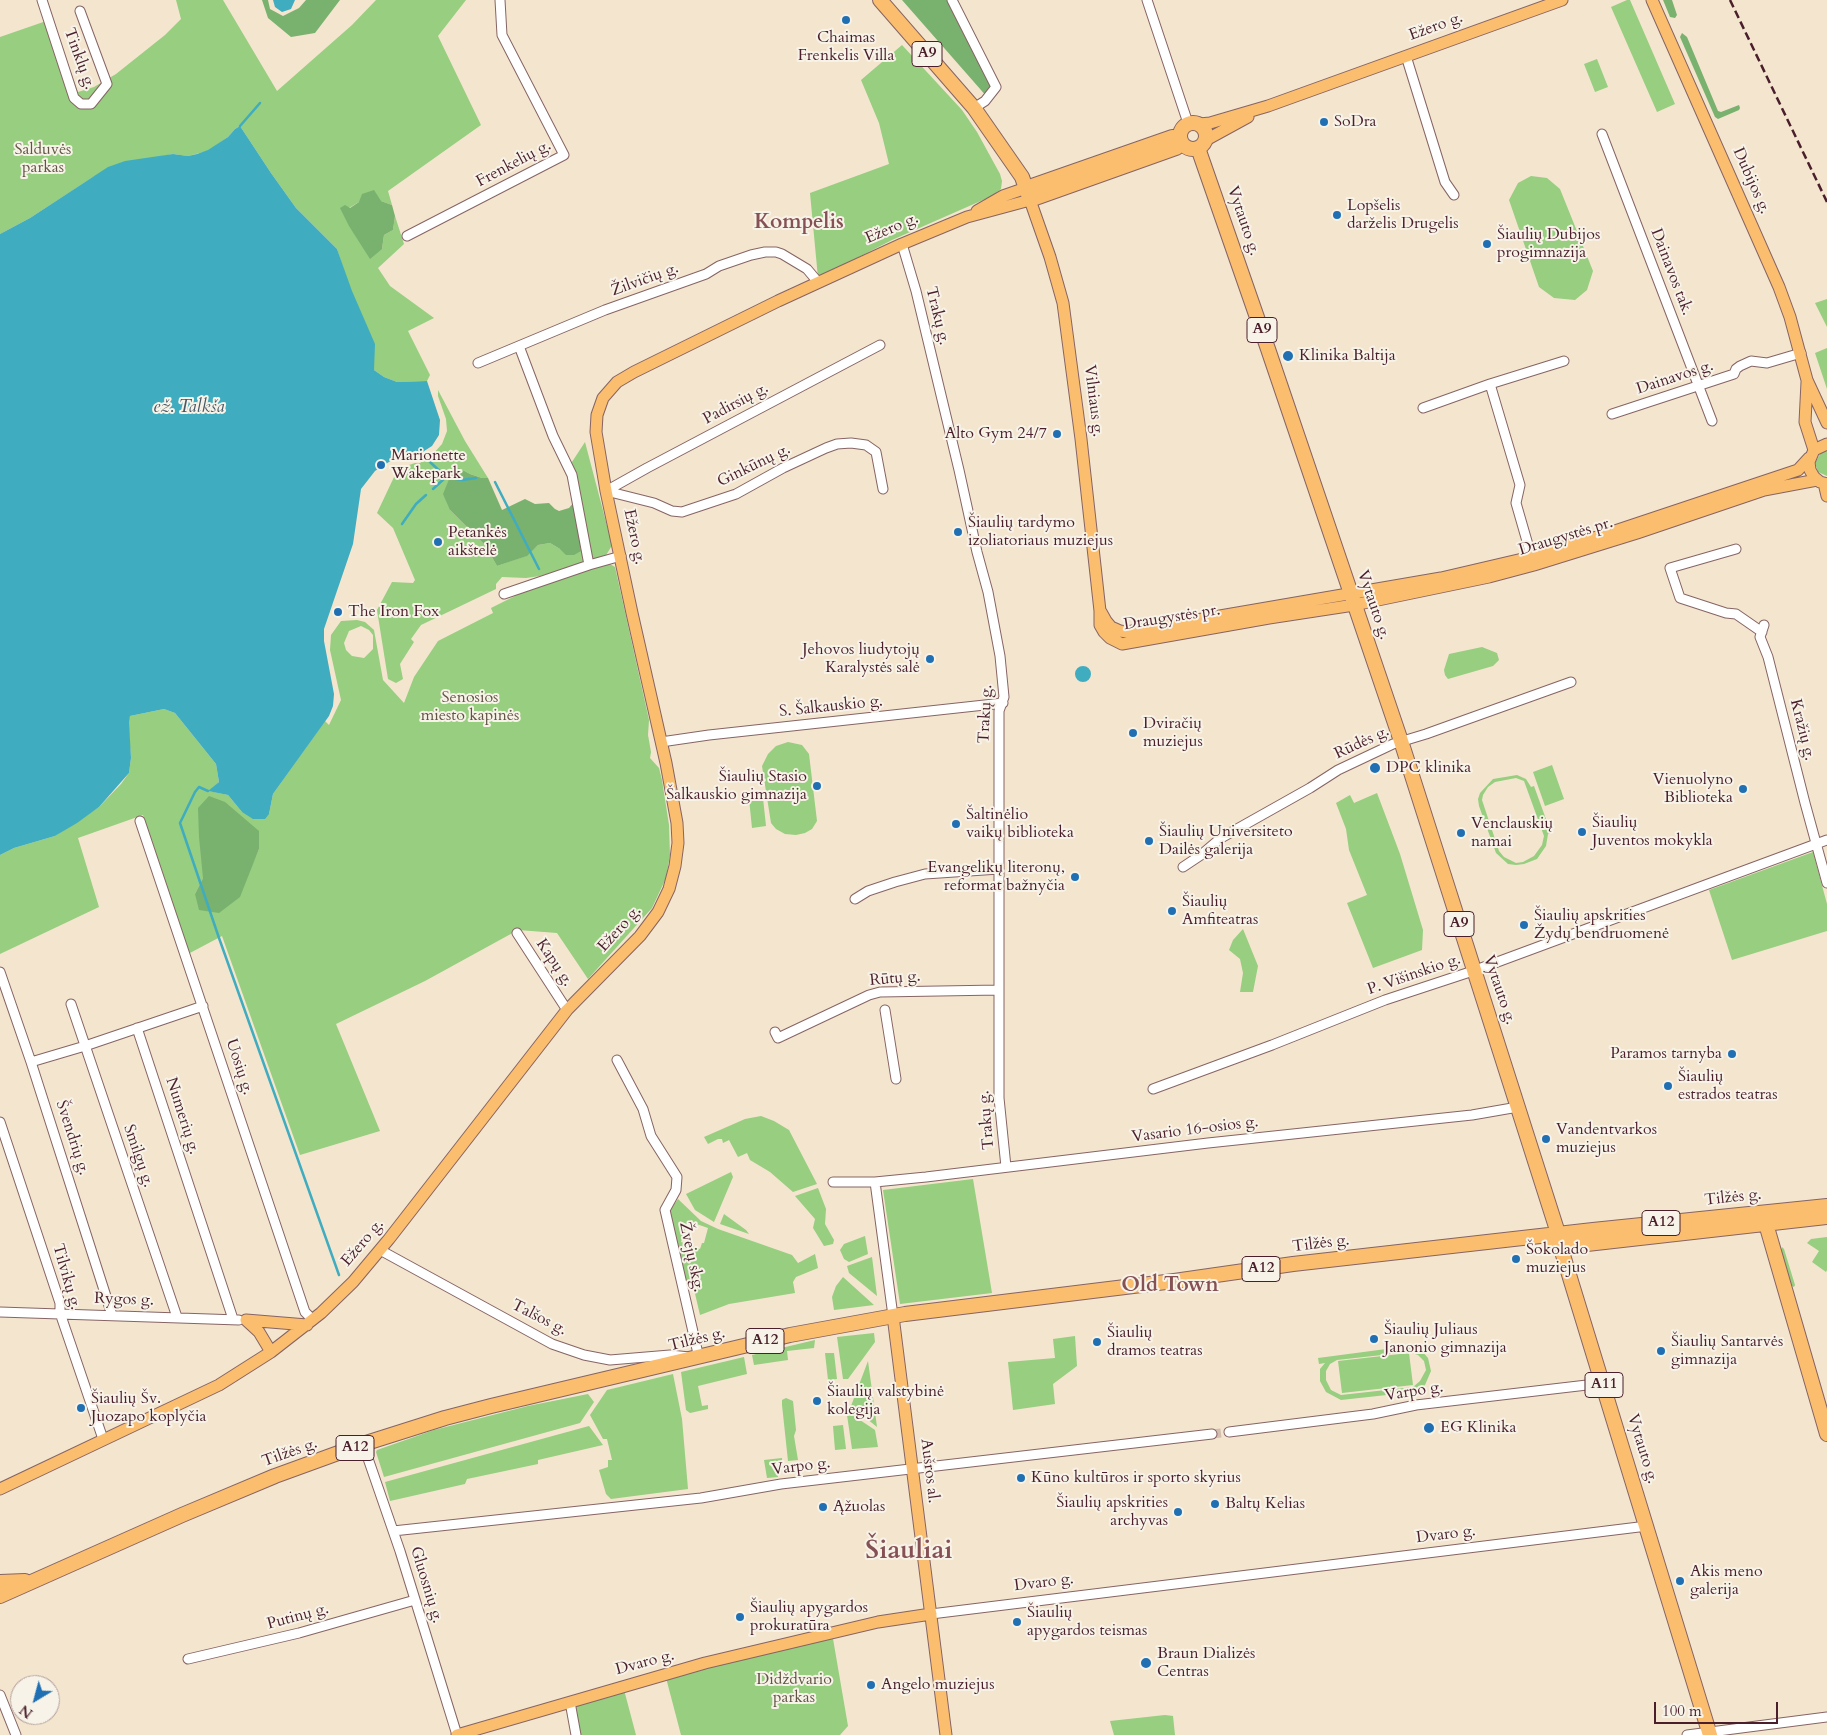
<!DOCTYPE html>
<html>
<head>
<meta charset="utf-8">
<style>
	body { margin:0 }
	#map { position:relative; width:1827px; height:1735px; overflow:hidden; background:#f4e5cf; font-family:Cardo,serif }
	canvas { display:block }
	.north { position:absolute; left:10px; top:1675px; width:50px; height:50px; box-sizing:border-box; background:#f7f3e8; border:1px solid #b29e9c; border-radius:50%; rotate:217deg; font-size:14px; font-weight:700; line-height:20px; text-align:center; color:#4a1f2b }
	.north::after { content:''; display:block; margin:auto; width:18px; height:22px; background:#1f6fb2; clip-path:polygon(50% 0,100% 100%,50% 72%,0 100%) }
	.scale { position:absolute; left:1654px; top:1702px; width:124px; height:22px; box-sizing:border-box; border:2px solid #4a1f2b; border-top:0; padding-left:6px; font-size:15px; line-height:18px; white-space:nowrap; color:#4a1f2b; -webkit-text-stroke:4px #f7f3e8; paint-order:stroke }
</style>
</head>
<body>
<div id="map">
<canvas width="1827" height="1735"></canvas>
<div class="north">N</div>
<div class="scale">100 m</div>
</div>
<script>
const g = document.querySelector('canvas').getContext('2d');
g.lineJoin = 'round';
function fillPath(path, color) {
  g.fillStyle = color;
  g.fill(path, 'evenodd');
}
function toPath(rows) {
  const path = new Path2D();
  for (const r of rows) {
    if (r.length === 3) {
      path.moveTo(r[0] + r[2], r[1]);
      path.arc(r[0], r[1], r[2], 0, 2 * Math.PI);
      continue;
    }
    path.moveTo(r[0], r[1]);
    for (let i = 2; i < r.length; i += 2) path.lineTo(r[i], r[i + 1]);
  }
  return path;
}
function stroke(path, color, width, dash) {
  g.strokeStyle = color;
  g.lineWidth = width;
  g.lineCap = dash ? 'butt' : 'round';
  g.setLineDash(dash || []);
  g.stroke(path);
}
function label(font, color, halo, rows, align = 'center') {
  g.font = font + ' Cardo,serif';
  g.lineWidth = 4;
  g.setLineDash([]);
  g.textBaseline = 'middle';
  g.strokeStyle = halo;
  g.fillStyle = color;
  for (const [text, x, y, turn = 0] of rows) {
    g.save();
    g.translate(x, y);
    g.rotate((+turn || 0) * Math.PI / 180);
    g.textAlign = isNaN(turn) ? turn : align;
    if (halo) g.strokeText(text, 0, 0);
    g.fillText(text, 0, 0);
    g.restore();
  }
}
const green = toPath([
	[176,0,223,0,277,91,352,25,376,0,466,0,438,36,481,125,388,191,392,205,381,201,359,202,349,208,382,249,384,235,393,230,395,216,404,244,378,268,390,286,434,318,408,331,430,375,427,381,397,382,384,377,374,370,374,362,337,249,296,208,271,173,240,126,235,129,228,137,208,151,188,156,173,154,153,158,93,177,30,218,0,234,0,37,52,19,78,92,94,87,116,74,165,35,181,19],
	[1627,0,1630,0,1675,104,1657,112,1611,7],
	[902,45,962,110,977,132,1000,174,1002,181,1001,189,992,196,892,240,818,278,810,193,889,164,879,123,861,80],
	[1597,59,1608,87,1595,92,1584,64],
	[1531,176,1547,178,1560,189,1593,271,1587,290,1575,300,1554,298,1539,287,1509,200,1518,183],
	[1827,299,1827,327,1815,303],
	[1827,348,1827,389,1815,353],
	[438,390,465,441,488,478,482,478,470,474,459,468,450,510,485,545,497,566,526,556,538,545,550,543,560,549,581,551,570,465,585,442,611,541,611,547,605,557,540,576,526,578,502,577,496,584,496,589,421,625,411,639,414,642,400,664,403,679,396,683,388,679,377,610,392,582,413,583,415,580,393,528,377,513,395,475,406,466,415,463,420,463,433,454,442,444,447,431,446,419,438,396],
	[1827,451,1827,476,1818,472,1815,463,1820,454],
	[610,564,615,567,649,720,648,735,651,752,650,758,659,768,662,780,669,825,670,855,666,878,652,908,588,979,557,933,518,930,425,981,336,1024,380,1131,300,1155,222,936,188,954,143,815,78,838,99,907,0,954,0,855,14,848,55,836,99,807,121,784,129,773,131,758,128,722,130,716,164,709,175,713,216,764,219,782,209,791,228,795,242,812,269,814,273,794,325,721,329,725,341,700,330,650,331,635,341,621,357,620,365,622,374,630,383,680,404,703,414,677,438,641,493,613,491,608,537,585,578,571],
	[361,626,369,630,373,635,373,649,364,658,352,656,346,650,344,643,349,631],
	[259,849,249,872,195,894,203,878],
	[1482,647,1497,653,1499,660,1493,666,1448,679,1445,675,1444,670,1449,654],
	[788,742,802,745,809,754,817,821,812,829,805,833,796,835,785,834,776,829,771,823,762,766,768,754,776,746],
	[1552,765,1564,799,1545,806,1533,772],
	[1517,775,1526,779,1531,787,1534,786,1551,833,1548,834,1546,846,1537,859,1524,864,1516,865,1508,864,1496,853,1479,806,1478,799,1480,793,1493,779],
	[1516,778,1524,781,1544,836,1542,845,1534,856,1523,862,1516,863,1504,857,1499,851,1482,800,1483,795,1488,787,1495,782],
	[1377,793,1400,854,1423,930,1422,950,1373,968,1347,903,1367,895,1349,850,1346,829,1336,803,1350,795,1354,803],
	[763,798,766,826,752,828,749,799],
	[1813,852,1827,904,1827,931,1732,960,1709,890],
	[1243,929,1258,966,1253,992,1240,992,1243,973,1240,959,1229,950,1233,940],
	[761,1116,774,1121,789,1130,817,1184,793,1192,770,1172,750,1160,747,1153,738,1157,729,1140,723,1143,722,1139,718,1139,708,1144,704,1137,745,1119],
	[731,1172,733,1177,714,1222,695,1210,686,1194],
	[973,1179,992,1293,900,1304,883,1190],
	[818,1188,826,1209,825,1224,834,1240,833,1244,824,1246,813,1228,815,1219,795,1196],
	[678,1199,701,1221,718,1229,792,1255,798,1263,815,1254,818,1268,796,1277,793,1282,795,1293,729,1304,700,1315,693,1285,686,1286,670,1210],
	[688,1221,708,1228,704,1243,702,1243,700,1249,681,1242],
	[724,1214,746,1230,749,1234,720,1224],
	[865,1236,868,1254,849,1262,844,1259,840,1250,844,1244],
	[1827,1237,1827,1270,1826,1272,1812,1262,1819,1251,1807,1243,1811,1239],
	[1782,1247,1784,1249,1795,1285,1794,1287,1792,1286,1781,1250],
	[872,1257,877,1296,849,1273,847,1266],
	[843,1277,874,1305,834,1310,832,1297,836,1286],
	[874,1333,875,1342,848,1379,843,1379,837,1337],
	[1075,1336,1077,1366,1053,1384,1055,1404,1013,1410,1008,1362,1055,1358,1053,1339],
	[815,1340,814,1348,787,1351,788,1360,754,1365,752,1355],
	[1409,1346,1421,1350,1428,1358,1431,1371,1425,1385,1414,1392,1341,1400,1326,1392,1320,1381,1320,1369,1325,1363,1319,1364,1318,1358],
	[1409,1352,1418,1355,1424,1361,1426,1370,1420,1381,1413,1387,1341,1395,1331,1390,1326,1380,1326,1371,1330,1364,1337,1360],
	[825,1353,834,1353,837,1379,828,1380],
	[1409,1353,1413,1385,1342,1393,1338,1361],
	[744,1357,747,1374,698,1386,702,1406,708,1405,708,1409,690,1413,686,1410,681,1372],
	[868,1361,877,1427,851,1406],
	[673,1374,682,1419,688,1489,611,1499,606,1494,599,1470,608,1467,608,1460,612,1460,607,1439,603,1439,590,1415,607,1390],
	[588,1394,594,1402,580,1423,384,1477,376,1452,377,1450,434,1430,528,1406],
	[786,1398,793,1401,796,1430,794,1436,798,1460,788,1461,782,1405,782,1400],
	[851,1414,875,1430,878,1447,852,1449,847,1415],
	[843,1425,846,1449,835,1450,833,1426],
	[589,1426,603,1445,538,1460,538,1464,467,1479,465,1484,390,1501,385,1482],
	[782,1458,782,1461,776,1462,778,1477,767,1478,764,1460],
	[832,1633,848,1726,840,1735,681,1735,665,1674],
	[623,1686,636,1735,576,1735,570,1702],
	[1165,1715,1173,1716,1175,1735,1114,1735,1110,1721]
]);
const forest = toPath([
	[262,0,268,0,270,9,283,16,299,8,306,0,340,0,315,33,291,37,268,18],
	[902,0,952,0,996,87,988,98],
	[1663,0,1672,0,1677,15,1675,18,1670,17],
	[1682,33,1687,37,1718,111,1721,112,1739,105,1740,108,1739,110,1718,119,1715,117,1680,37],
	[374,190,381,201,392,205,395,216,393,230,384,235,382,249,370,259,349,226,340,208,345,205,350,208,359,202,362,194],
	[459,468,470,474,482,478,488,478,502,510,525,499,535,504,549,503,555,509,559,511,569,508,575,501,581,551,574,555,566,555,560,549,550,543,538,545,527,556,497,566,485,545,450,510,443,494,452,472],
	[209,796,225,802,259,831,259,849,240,897,219,913,199,910,195,894,203,878,199,837,198,808]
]);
const water = toPath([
	[273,0,295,0,291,9,282,12,275,7],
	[240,126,271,173,296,208,337,249,352,291,375,344,374,370,384,377,397,382,427,381,440,420,439,435,432,446,421,453,389,462,381,467,375,471,361,489,353,544,324,629,324,641,334,694,333,706,329,716,273,794,269,814,265,819,253,819,242,812,228,795,208,791,219,782,216,764,175,713,164,709,130,716,129,722,131,758,129,773,99,807,77,823,55,836,14,848,0,855,0,234,30,218,108,167,125,161,173,154,188,156,197,154,208,150,228,137,235,129],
	[1083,674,8]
]);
const stream = toPath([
	[240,126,260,103],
	[430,462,446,477,462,480,476,478],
	[495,482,539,569],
	[433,489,446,477],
	[402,524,416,504,426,495],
	[208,791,199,787,195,792,180,823,219,938,339,1275]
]);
const minorTunnel = toPath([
	[1212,1434,1229,1432]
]);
const minor = toPath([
	[42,0,74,98,81,104,91,104,107,84,80,11],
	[952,0,996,87,985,101,974,108],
	[1147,0,1188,123],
	[1406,56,1445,182,1454,195],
	[1602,134,1712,421],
	[407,236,564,155,502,35,500,0],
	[902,244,916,291,959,470,977,552,988,592,1000,656,1004,697,999,711,999,1098,1006,1167],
	[519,346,553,436,572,475,589,565],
	[478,363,605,310,706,274,719,266,751,255,765,252,776,252,782,254,807,269,818,282],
	[1490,384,1520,485,1516,503,1533,562],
	[1423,408,1490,384,1564,361],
	[1612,414,1734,374,1736,369,1740,366,1751,361,1767,363,1801,353],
	[606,491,654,503,672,511,682,512,736,494,783,468,826,448,837,444,851,443,866,445,876,452,883,489],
	[606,491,647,468,880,345],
	[1736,549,1670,568,1680,598,1726,613,1736,614,1762,632],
	[504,594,589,565,621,556],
	[1764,625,1760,637,1768,657,1805,803,1827,883],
	[661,742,709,735,1003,703],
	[140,821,305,1312,313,1320],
	[1183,867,1201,855,1221,838,1310,788,1338,770,1393,744,1426,734,1571,682],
	[855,899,868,891,895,882,925,874,999,869],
	[517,933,567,1010],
	[0,972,31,1062,112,1315],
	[71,1004,177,1317],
	[885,1010,896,1079],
	[137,1028,233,1319],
	[775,1032,778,1038,869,995,880,992,999,990],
	[31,1062,85,1046,203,1006],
	[1153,1089,1272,1045,1385,1000,1473,971,1827,840],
	[0,1122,60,1303,60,1313,103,1439],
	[833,1182,875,1182,926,1177,1208,1143,1472,1115,1518,1107],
	[875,1182,893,1316],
	[380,1250,552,1344,584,1355,610,1360,670,1355,699,1358,665,1210,676,1190,677,1177,651,1136,643,1109,617,1060],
	[0,1312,239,1320],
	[1229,1432,1373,1414,1416,1405,1604,1383],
	[363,1444,400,1551,457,1735],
	[393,1531,701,1498,781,1484,1212,1434],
	[931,1614,1647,1526],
	[188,1659,299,1633,415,1600],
	[0,1695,16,1735],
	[570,1702,576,1735],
	[1687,1735,1827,1717]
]);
const major = toPath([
	[1652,0,1779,287,1790,317,1807,380,1827,423],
	[1200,124,1210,123,1268,106,1562,0],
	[1206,140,1248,117],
	[977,211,1003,196,1026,188],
	[1807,382,1805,422,1814,450],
	[1827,444,1814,450,1809,462,1810,470,1814,477,1820,482,1827,484],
	[1824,483,1827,496],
	[1101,612,1106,621,1111,627,1120,631,1127,632,1441,578,1531,557,1597,537,1798,470,1809,458],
	[893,1316,946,1735],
	[246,1320,307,1325],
	[246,1320,259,1332,271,1352],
	[0,1489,219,1385,271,1352,321,1313,353,1282,389,1239,567,1010,640,936,658,912,669,889,675,866,678,843,677,823,666,763,632,613,606,491,596,432,597,415,603,398,617,382,634,372,778,301,902,244,967,217,1030,200,1050,257,1063,303,1081,439,1100,611,1100,625,1104,632,1110,638,1122,644,1269,618,1354,605,1489,577,1534,565,1637,533,1764,490,1817,480],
	[457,1735,705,1663,878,1622,931,1614]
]);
const highway = toPath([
	[880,0,974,108,1022,177,1030,200,1176,148,1182,143],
	[1193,136,13],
	[1198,148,1268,349,1401,741,1557,1230,1563,1255,1710,1735],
	[1026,188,1172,137,1180,138],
	[1764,1217,1827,1434],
	[1552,1244,1578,1245,1827,1217],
	[0,1582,25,1581],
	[0,1596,182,1515,275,1476,363,1444,445,1418,491,1406,790,1335,905,1314,1174,1281,1293,1264,1593,1230,1827,1206]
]);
const rail = toPath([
	[1730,0,1827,202]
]);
const markers = [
	[846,20,5,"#1f6fb2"],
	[1324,122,5,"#1f6fb2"],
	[1337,215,5,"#1f6fb2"],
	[1487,244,5,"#1f6fb2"],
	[1288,356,6,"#1f6fb2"],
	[1057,434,5,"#1f6fb2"],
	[381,465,5,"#1f6fb2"],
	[958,532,5,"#1f6fb2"],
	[438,542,5,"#1f6fb2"],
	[338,612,5,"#1f6fb2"],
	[930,659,5,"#1f6fb2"],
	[1133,733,5,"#1f6fb2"],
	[1375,768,6,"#1f6fb2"],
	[817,786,5,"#1f6fb2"],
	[1743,789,5,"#1f6fb2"],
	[956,824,5,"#1f6fb2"],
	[1582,832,5,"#1f6fb2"],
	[1461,833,5,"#1f6fb2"],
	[1149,841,5,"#1f6fb2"],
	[1075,877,5,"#1f6fb2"],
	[1172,911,5,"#1f6fb2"],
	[1524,925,5,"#1f6fb2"],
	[1732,1054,5,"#1f6fb2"],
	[1668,1086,5,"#1f6fb2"],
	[1546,1139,5,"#1f6fb2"],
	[1516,1259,5,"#1f6fb2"],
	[1374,1339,5,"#1f6fb2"],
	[1097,1342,5,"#1f6fb2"],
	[1661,1351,5,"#1f6fb2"],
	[817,1401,5,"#1f6fb2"],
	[81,1408,5,"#1f6fb2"],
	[1429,1428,6,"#1f6fb2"],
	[1021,1478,5,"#1f6fb2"],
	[1215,1504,5,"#1f6fb2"],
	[823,1507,5,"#1f6fb2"],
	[1178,1512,5,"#1f6fb2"],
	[1680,1581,5,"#1f6fb2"],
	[740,1617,5,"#1f6fb2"],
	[1017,1622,5,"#1f6fb2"],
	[1146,1663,6,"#1f6fb2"],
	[871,1685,5,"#1f6fb2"]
];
const shields = [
	[927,54,30],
	[1262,330,30],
	[1459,924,30],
	[1661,1223,38],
	[1261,1269,38],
	[765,1341,38],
	[1604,1385,38],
	[355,1448,38]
];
const shieldNames = [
	["A9",927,54],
	["A9",1262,330],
	["A9",1459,924],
	["A12",1661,1223],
	["A12",1261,1269],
	["A12",765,1341],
	["A11",1604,1385],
	["A12",355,1448]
];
const streetNames = [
	["Ežero g.",1436,27,-20],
	["Tinklų g.",79,59,70],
	["Frenkelių g.",514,164,-28],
	["Dubijos g.",1751,181,66],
	["Vytauto g.",1243,221,71],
	["Ežero g.",892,229,-23],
	["Dainavos tak.",1671,272,69],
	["Žilvičių g.",645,280,-20],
	["Trakų g.",937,316,76],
	["Dainavos g.",1675,378,-18],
	["Vilniaus g.",1093,401,83],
	["Padirsių g.",736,404,-28],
	["Ginkūnų g.",754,466,-26],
	["Ežero g.",634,537,78],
	["Draugystės pr.",1566,537,-17],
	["Vytauto g.",1373,605,71],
	["Draugystės pr.",1172,618,-9],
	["S. Šalkauskio g.",831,707,-6],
	["Trakų g.",986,714,-87],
	["Kražių g.",1802,730,76],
	["Rūdės g.",1362,743,-25],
	["Ežero g.",620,929,-48],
	["Kapų g.",554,963,56],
	["P. Višinskio g.",1414,975,-19],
	["Rūtų g.",895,979,-5],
	["Vytauto g.",1499,990,71],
	["Uosių g.",239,1067,72],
	["Numerių g.",182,1116,72],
	["Trakų g.",987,1120,-95],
	["Vasario 16-osios g.",1195,1130,-7],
	["Švendrių g.",72,1138,72],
	["Smilgų g.",138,1156,71],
	["Tilžės g.",1733,1198,-6],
	["Ežero g.",363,1243,-50],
	["Tilžės g.",1321,1244,-7],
	["Žvejų skg.",691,1257,78],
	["Tilvikų g.",66,1277,74],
	["Rygos g.",124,1300,2],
	["Talšos g.",539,1318,27],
	["Tilžės g.",697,1340,-14],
	["Varpo g.",1414,1392,-9],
	["Vytauto g.",1642,1449,73],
	["Tilžės g.",290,1453,-20],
	["Varpo g.",801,1467,-7],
	["Aušros al.",929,1471,83],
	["Dvaro g.",1446,1535,-7],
	["Dvaro g.",1044,1583,-7],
	["Gluosnių g.",426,1585,73],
	["Putinų g.",298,1617,-15],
	["Dvaro g.",645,1663,-15]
];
const poiNames = [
	["Chaimas",846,38,"center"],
	["Frenkelis Villa",846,56,"center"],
	["SoDra",1334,122],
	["Lopšelis",1347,206],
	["darželis Drugelis",1347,224],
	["Šiaulių Dubijos",1497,235],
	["progimnazija",1497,253],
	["Klinika Baltija",1299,356],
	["Alto Gym 24/7",1047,434,"right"],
	["Marionette",391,456],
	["Wakepark",391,474],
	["Šiaulių tardymo",968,523],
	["izoliatoriaus muziejus",968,541],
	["Petankės",448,533],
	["aikštelė",448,551],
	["The Iron Fox",348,612],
	["Jehovos liudytojų",920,650,"right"],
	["Karalystės salė",920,668,"right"],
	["Dviračių",1143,724],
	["muziejus",1143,742],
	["DPC klinika",1386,768],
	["Šiaulių Stasio",807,777,"right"],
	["Šalkauskio gimnazija",807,795,"right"],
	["Vienuolyno",1733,780,"right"],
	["Biblioteka",1733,798,"right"],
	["Šaltinėlio",966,815],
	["vaikų biblioteka",966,833],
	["Šiaulių",1592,823],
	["Juventos mokykla",1592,841],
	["Venclauskių",1471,824],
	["namai",1471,842],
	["Šiaulių Universiteto",1159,832],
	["Dailės galerija",1159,850],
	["Evangelikų literonų,",1065,868,"right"],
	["reformat bažnyčia",1065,886,"right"],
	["Šiaulių",1182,902],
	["Amfiteatras",1182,920],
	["Šiaulių apskrities",1534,916],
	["Žydų bendruomenė",1534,934],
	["Paramos tarnyba",1722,1054,"right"],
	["Šiaulių",1678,1077],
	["estrados teatras",1678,1095],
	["Vandentvarkos",1556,1130],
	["muziejus",1556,1148],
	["Šokolado",1526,1250],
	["muziejus",1526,1268],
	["Šiaulių Juliaus",1384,1330],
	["Janonio gimnazija",1384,1348],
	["Šiaulių",1107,1333],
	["dramos teatras",1107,1351],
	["Šiaulių Santarvės",1671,1342],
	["gimnazija",1671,1360],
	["Šiaulių valstybinė",827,1392],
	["kolegija",827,1410],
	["Šiaulių Šv.",91,1399],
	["Juozapo koplyčia",91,1417],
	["EG Klinika",1440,1428],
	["Kūno kultūros ir sporto skyrius",1031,1478],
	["Šiaulių apskrities",1168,1503,"right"],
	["archyvas",1168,1521,"right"],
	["Baltų Kelias",1225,1504],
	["Ąžuolas",833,1507],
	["Akis meno",1690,1572],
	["galerija",1690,1590],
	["Šiaulių apygardos",750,1608],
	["prokuratūra",750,1626],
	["Šiaulių",1027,1613],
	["apygardos teismas",1027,1631],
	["Braun Dializės",1157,1654],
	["Centras",1157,1672],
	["Angelo muziejus",881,1685]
];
const parkNames = [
	["Salduvės",43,150],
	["parkas",43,168],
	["Senosios",470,698],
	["miesto kapinės",470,716],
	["Didždvario",794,1680],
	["parkas",794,1698]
];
const waterNames = [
	["ež. Talkša",189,408]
];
const districtNames = [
	["Kompelis",799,223],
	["Old Town",1170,1286]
];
const townNames = [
	["Šiauliai",909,1552]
];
fillPath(green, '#97ce80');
fillPath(forest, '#79b16e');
fillPath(water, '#40acbf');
stroke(stream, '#40acbf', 2.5);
stroke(minorTunnel, '#d2bdae', 9, [9, 4.5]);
stroke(minor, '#866464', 11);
stroke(major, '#866464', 13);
stroke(highway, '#866464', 16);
stroke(minor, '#fff', 9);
stroke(major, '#fbbd6e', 11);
stroke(highway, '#fbbd6e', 14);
stroke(rail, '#4a1f2b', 2.5, [8, 4]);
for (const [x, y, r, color] of markers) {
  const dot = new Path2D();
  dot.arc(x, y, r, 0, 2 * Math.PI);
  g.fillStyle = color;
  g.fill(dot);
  stroke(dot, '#f7f3e8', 2);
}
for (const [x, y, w] of shields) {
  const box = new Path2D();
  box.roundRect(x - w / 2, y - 12.5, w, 25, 4);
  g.fillStyle = '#f7f3e8';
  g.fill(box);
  stroke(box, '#4a1f2b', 1);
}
label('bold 15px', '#4a1f2b', null, shieldNames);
label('16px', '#4a1f2b', '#f7f3e8', streetNames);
label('16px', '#4a1f2b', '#f7f3e8', poiNames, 'left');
label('16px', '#615444', '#f7f3e8', parkNames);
label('italic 18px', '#465766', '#f7f3e8', waterNames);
label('bold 21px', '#865154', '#f7f3e8', districtNames);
label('bold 26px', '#865154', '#f7f3e8', townNames);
</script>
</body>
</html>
